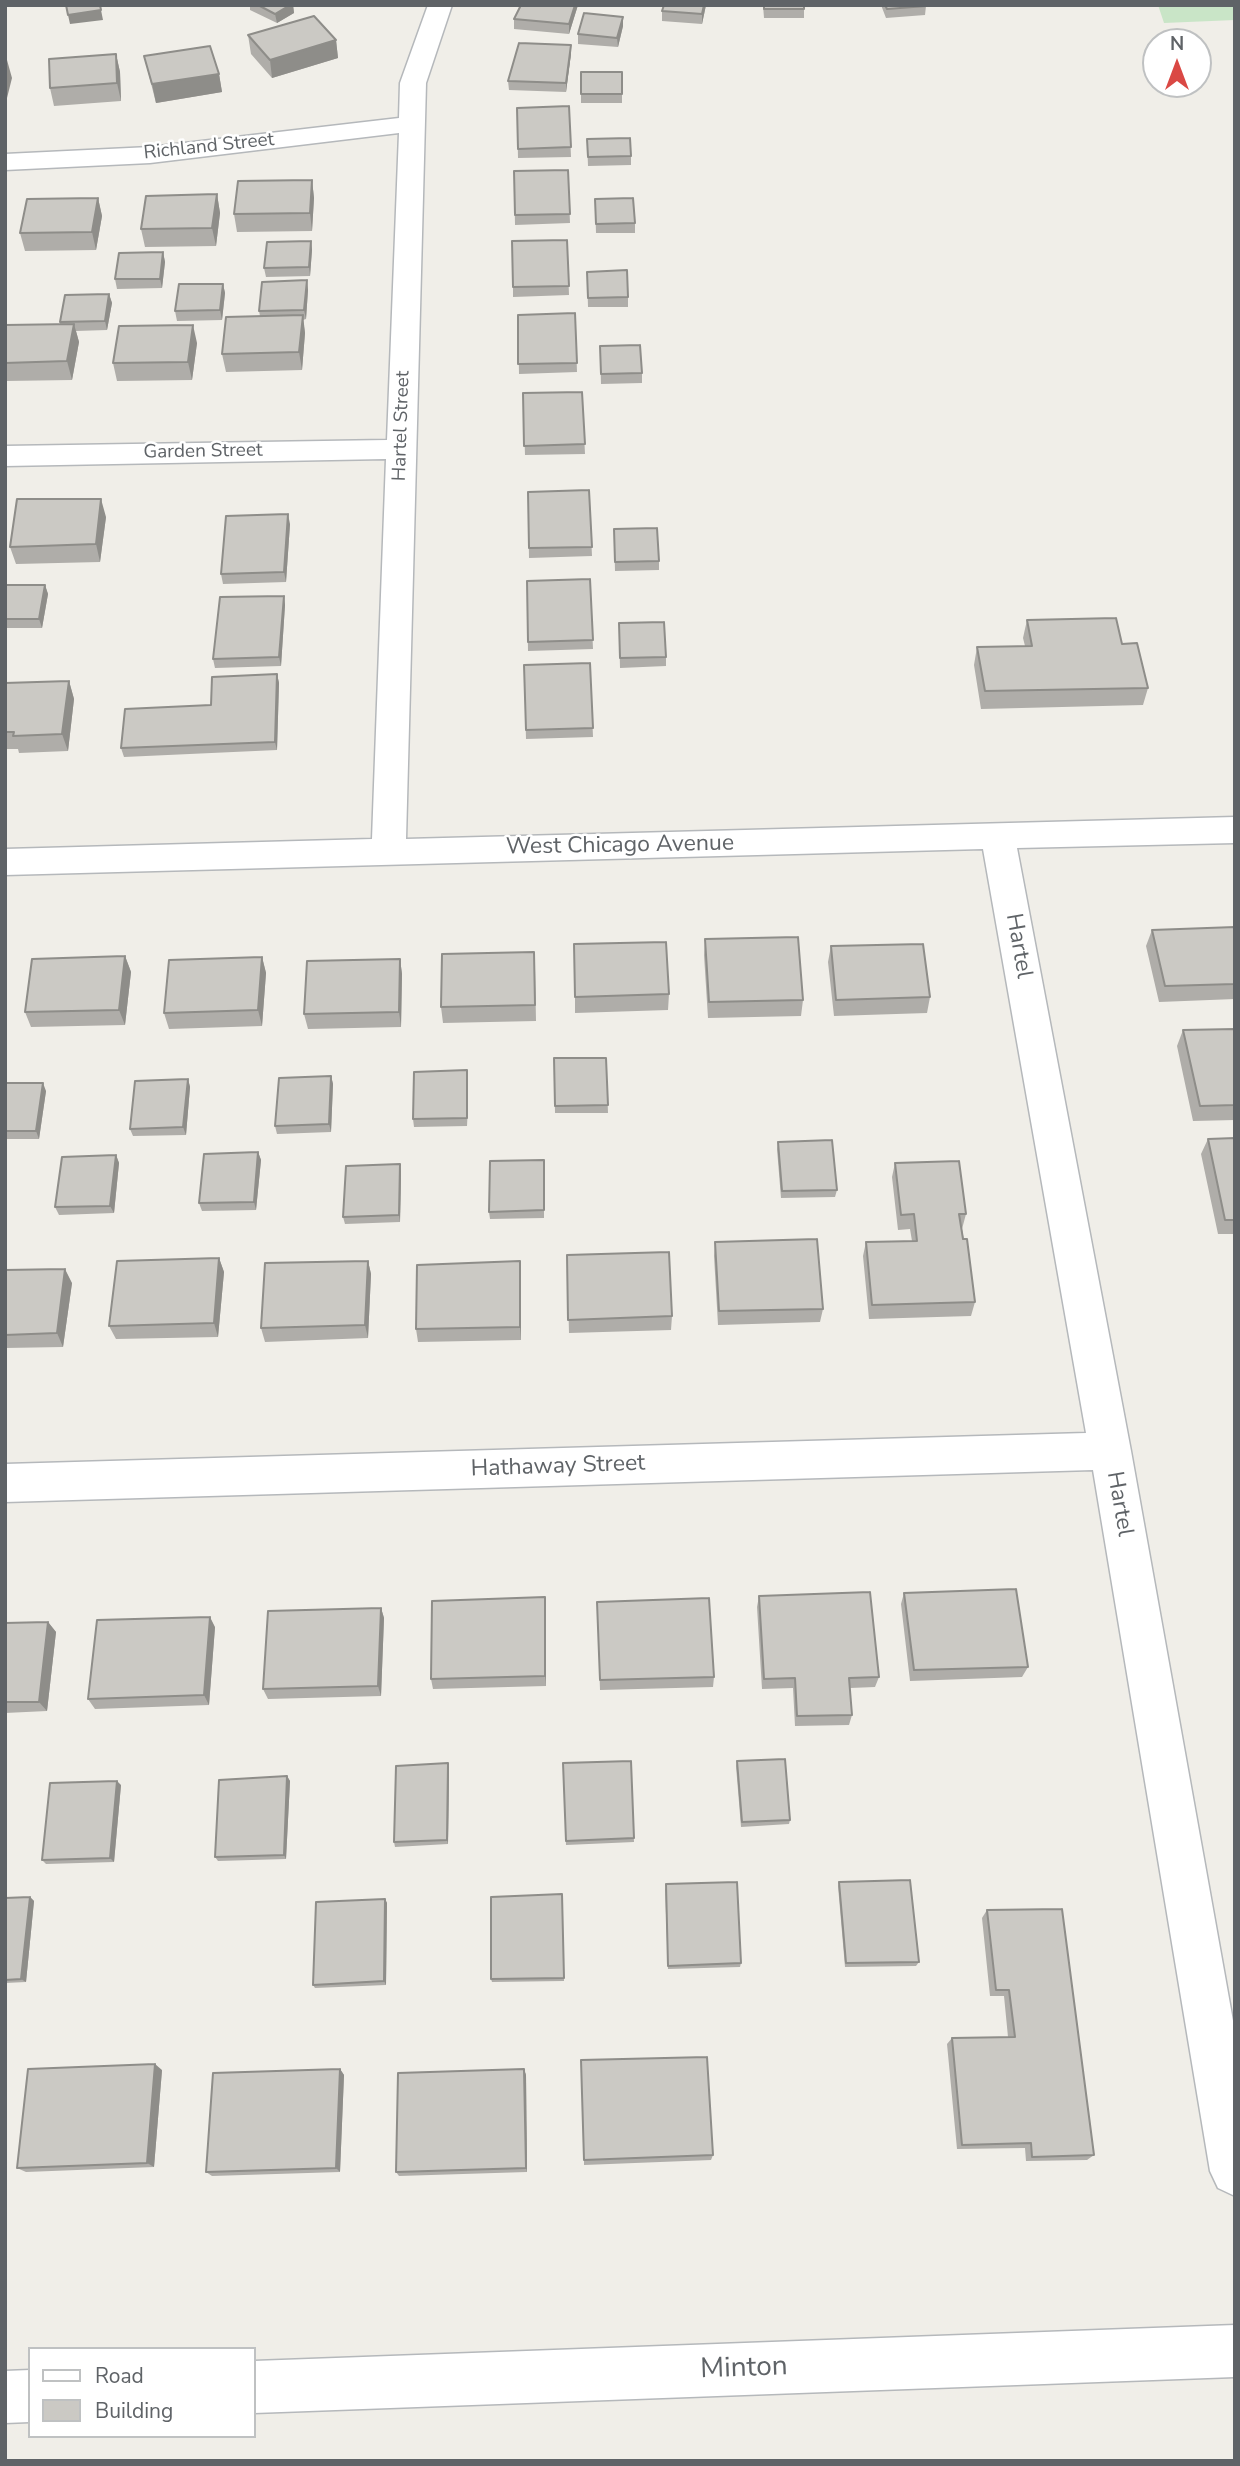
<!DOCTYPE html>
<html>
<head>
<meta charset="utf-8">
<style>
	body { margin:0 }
	#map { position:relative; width:1240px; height:2466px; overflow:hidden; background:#f0eee8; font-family:"Nunito Sans",sans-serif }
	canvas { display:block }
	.frame { position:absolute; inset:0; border:7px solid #5f6367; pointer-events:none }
	.legend { position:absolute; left:28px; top:2347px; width:228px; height:91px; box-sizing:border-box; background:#fff; border:2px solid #bfc1c2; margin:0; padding:9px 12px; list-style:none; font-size:21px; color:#5f6367 }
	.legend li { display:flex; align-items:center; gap:14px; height:35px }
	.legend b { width:35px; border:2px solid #bfc1c2 }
	.north { position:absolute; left:1142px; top:28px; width:70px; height:70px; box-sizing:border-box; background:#fff; border:2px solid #bfc1c2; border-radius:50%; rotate:0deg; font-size:19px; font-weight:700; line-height:28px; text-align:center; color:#5f6367 }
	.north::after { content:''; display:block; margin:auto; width:24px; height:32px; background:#da4844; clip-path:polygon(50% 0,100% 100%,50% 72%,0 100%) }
</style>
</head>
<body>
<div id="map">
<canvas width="1240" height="2466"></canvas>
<div class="frame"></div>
<ul class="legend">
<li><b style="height:9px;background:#fff"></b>Road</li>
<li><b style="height:19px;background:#cbc9c4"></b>Building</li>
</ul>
<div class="north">N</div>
</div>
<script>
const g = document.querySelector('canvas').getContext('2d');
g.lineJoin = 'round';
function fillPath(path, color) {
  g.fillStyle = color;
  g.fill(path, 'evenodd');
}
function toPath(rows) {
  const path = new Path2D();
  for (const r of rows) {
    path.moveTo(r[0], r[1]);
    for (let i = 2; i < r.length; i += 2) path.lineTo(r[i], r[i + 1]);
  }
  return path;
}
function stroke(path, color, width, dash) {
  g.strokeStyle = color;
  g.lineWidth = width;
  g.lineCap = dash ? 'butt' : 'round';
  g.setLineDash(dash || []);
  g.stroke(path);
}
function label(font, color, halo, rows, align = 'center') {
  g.font = font + ' "Nunito Sans",sans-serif';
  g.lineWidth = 5;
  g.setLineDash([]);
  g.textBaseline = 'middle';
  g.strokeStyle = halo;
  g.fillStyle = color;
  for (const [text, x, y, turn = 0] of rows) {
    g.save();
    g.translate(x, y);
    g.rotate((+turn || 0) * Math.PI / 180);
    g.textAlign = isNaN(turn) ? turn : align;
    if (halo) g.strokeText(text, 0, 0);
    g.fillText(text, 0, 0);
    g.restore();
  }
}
const green = toPath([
	[1158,5,1235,5,1235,20,1164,23]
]);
const minor = toPath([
	[428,5,452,5,426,83,406,839,1235,817,1235,843,1017,848,1131,1451,1235,2032,1235,2196,1218,2188,1210,2171,1093,1470,5,1502,5,1464,1086,1433,983,849,5,875,5,849,372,839,386,459,5,466,5,446,387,440,399,133,150,163,5,170,5,154,150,147,399,118,400,83,428,5],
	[1235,2325,1235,2377,254,2413,254,2361,1235,2325],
	[30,2370,30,2422,5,2423,5,2371,30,2370]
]);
const wall = toPath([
	[250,5,293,5,294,13,277,23,250,10],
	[578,5,569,34,514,29,514,19],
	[664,5,706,5,702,24,662,21,662,11],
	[763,5,804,5,804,18,764,18],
	[881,5,926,5,926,6,925,15,886,18],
	[623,17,623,26,618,47,578,44,578,34],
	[248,35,336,40,338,58,272,78,251,54],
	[571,45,571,54,566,92,509,90,508,81],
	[116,54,120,72,121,101,54,106,50,88],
	[144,56,219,74,222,92,156,103],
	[581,72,622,72,622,103,581,103],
	[569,106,571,157,518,158,517,108],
	[587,139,631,156,631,165,588,166],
	[568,170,570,223,515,225,514,171],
	[312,180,314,198,312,231,237,232,234,214],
	[217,194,220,213,216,246,145,247,141,229],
	[98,198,102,216,96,250,25,251,20,233],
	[595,199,635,223,635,233,596,233],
	[567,240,569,295,513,297,513,287],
	[311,241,312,250,310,276,266,277,264,268],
	[163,252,165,262,162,288,117,289,115,279],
	[587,272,628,297,628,307,588,307],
	[307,280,308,290,306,319,303,320,305,333,302,370,226,372,222,354,260,316,259,311],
	[223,284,225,293,222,320,177,321,175,311],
	[109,294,112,303,107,330,76,331,79,342,72,380,5,381,5,325,60,324,60,322],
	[575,313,577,372,519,374,518,315],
	[197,343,192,380,117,381,113,363],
	[600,346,642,373,642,383,601,384],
	[582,392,585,454,525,455,523,393],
	[589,490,592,556,529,558,528,492],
	[106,517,100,562,16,564,10,547],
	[290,524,286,582,223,584,221,574],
	[614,529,659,561,659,570,615,571],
	[590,579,593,649,528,651,527,581],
	[5,585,45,585,48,594,42,628,5,628],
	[284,596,285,605,281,666,215,668,213,659],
	[1027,620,1122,644,1148,688,1143,705,981,709,974,665,977,647,1025,646,1023,638],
	[619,623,666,657,666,666,620,668],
	[590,663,593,737,526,739,524,665],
	[277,674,279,683,277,750,124,757,121,748,211,705],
	[69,681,74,699,68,751,19,753,18,749,5,749,5,683],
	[1235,927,1235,999,1159,1002,1146,946,1152,930],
	[705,939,803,1000,801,1016,708,1018,704,955],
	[831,946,930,997,927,1013,834,1016,828,962],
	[125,956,131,972,125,1025,31,1027,25,1012],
	[262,957,266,973,262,1026,169,1029,164,1013],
	[400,959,402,974,401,1027,308,1029,304,1014],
	[535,968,536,1021,443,1023,441,1007],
	[669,994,668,1010,575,1013,575,997],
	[1235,1029,1235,1120,1193,1121,1177,1046,1183,1030],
	[554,1058,606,1058,608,1113,555,1113],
	[331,1076,333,1084,331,1132,277,1134,275,1126],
	[468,1078,467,1126,414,1127,413,1119],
	[188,1079,190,1087,186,1135,133,1136,130,1129],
	[5,1083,46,1091,39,1139,5,1139],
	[1235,1138,1235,1234,1218,1234,1201,1154,1208,1139],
	[778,1142,837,1190,835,1197,781,1198,777,1149],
	[258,1152,261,1160,256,1210,202,1211,199,1203],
	[116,1155,119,1163,114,1213,59,1215,55,1207],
	[544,1160,544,1218,490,1219,489,1212],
	[895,1163,966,1214,962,1229,975,1302,971,1316,869,1319,863,1256,866,1242,912,1241,910,1229,898,1230,892,1177],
	[400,1164,401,1172,400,1222,345,1224,343,1217],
	[715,1242,823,1309,820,1322,718,1325,714,1256],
	[567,1255,672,1316,671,1330,569,1333],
	[219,1258,224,1272,218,1337,116,1339,109,1326],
	[368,1261,371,1274,368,1338,265,1342,261,1328],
	[520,1261,521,1275,521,1340,418,1342,416,1329],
	[5,1270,72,1283,63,1347,5,1348],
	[904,1593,1028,1667,1022,1677,910,1681,901,1604],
	[759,1596,879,1677,875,1687,850,1688,852,1715,849,1725,795,1726,793,1688,762,1689,757,1607],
	[545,1597,546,1686,433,1689,431,1679],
	[597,1602,714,1677,713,1687,600,1690],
	[381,1608,384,1618,381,1696,268,1699,263,1689],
	[48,1622,56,1632,47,1711,5,1713,5,1623],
	[215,1627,209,1705,95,1709,88,1699],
	[631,1761,634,1842,566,1845,563,1763],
	[737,1761,790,1820,789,1824,741,1827,736,1766],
	[448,1763,449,1768,448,1844,395,1847,394,1842],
	[287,1776,290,1781,286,1859,218,1861,215,1857],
	[121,1785,114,1862,46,1864,42,1860],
	[839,1882,919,1962,916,1966,845,1967,838,1886],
	[665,1888,741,1963,740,1967,668,1969],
	[562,1894,564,1981,492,1982,491,1979],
	[30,1897,34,1901,26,1982,5,1983,5,1898],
	[385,1899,387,1903,386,1985,315,1988,313,1985],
	[987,1910,1094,2155,1087,2160,1026,2161,1025,2148,957,2149,947,2044,952,2038,1008,2037,1004,1996,990,1996,982,1918],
	[340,2069,344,2075,340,2172,212,2176,206,2172],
	[524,2069,526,2075,527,2172,399,2176,396,2172],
	[162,2070,154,2167,26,2172,17,2168],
	[713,2155,711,2160,584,2165,584,2160]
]);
const shadedWall = toPath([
	[290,5,293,5,294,13,277,23,275,14],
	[575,5,578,5,569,34,569,24],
	[704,5,706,5,702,24,702,14],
	[101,10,103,20,70,24,68,15],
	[623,17,623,26,618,47,617,38],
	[336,40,338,58,272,78,270,60],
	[571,45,571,54,566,92,566,83],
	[116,54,120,72,121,101,117,83],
	[7,60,12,78,5,106,5,68],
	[219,74,222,92,156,103,152,84],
	[312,180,314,198,312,231,310,213],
	[217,194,220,213,216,246,212,228],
	[98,198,102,216,96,250,92,232],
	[311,241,312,250,310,276,309,267],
	[163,252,165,262,162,288,160,279],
	[307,280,308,290,306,319,304,310],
	[223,284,225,293,222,320,220,310],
	[109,294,112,303,107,330,105,321],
	[303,315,305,333,302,370,299,352],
	[74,324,79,342,72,380,67,361],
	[193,325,197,343,192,380,188,362],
	[101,499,106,517,100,562,96,544],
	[288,514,290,524,286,582,284,572],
	[45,585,48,594,42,628,39,619],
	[284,596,285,605,281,666,279,657],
	[277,674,279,683,277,750,275,742],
	[69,681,74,699,68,751,62,734],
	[125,956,131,972,125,1025,119,1010],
	[262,957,266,973,262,1026,258,1010],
	[400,959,402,974,401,1027,399,1012],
	[467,1070,468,1078,467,1126],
	[331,1076,333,1084,331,1132,329,1124],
	[188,1079,190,1087,186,1135,183,1127],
	[43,1083,46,1091,39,1139,36,1131],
	[258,1152,261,1160,256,1210,254,1202],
	[116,1155,119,1163,114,1213,110,1206],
	[400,1164,401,1172,400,1222,399,1215],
	[219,1258,224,1272,218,1337,214,1323],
	[368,1261,371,1274,368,1338,365,1325],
	[520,1261,521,1275,521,1340,520,1327],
	[65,1269,72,1283,63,1347,57,1333],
	[545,1597,545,1608,546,1686,545,1676],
	[381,1608,384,1618,381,1696,378,1686],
	[210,1617,215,1627,209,1705,204,1695],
	[48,1622,56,1632,47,1711,39,1702],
	[448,1763,449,1768,448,1844,447,1840],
	[287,1776,290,1781,286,1859,284,1855],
	[117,1781,121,1785,114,1862,110,1858],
	[30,1897,34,1901,26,1982,21,1979],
	[385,1899,387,1903,386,1985,384,1981],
	[155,2064,162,2070,154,2167,147,2163],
	[340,2069,344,2075,340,2172,336,2168],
	[524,2069,526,2075,527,2172,526,2168]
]);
const building = toPath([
	[66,5,100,5,101,10,68,15,66,5],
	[258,5,290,5,275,14,258,5],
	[521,5,575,5,569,24,514,19,521,5],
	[664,5,704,5,702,14,662,11,664,5],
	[764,5,804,5,804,9,764,9,764,5],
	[885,5,926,5,926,6,887,9,885,5],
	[584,13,623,17,617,38,578,34,584,13],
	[314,16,336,40,270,60,248,35,314,16],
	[519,43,571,45,566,83,508,81,519,43],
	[210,46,219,74,152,84,144,56,210,46],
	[116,54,117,83,50,88,49,59,116,54],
	[581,72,622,72,622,94,581,94,581,72],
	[569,106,571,147,518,149,517,108,569,106],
	[630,138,631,156,588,157,587,139,630,138],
	[568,170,570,214,515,215,514,171,568,170],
	[312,180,310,213,234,214,238,181,312,180],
	[217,194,212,228,141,229,146,196,217,194],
	[98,198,92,232,20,233,27,199,98,198],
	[633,198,635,223,596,224,595,199,633,198],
	[567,240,569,286,513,287,512,241,567,240],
	[311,241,309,267,264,268,267,242,311,241],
	[163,252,160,279,115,279,119,253,163,252],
	[627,270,628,297,588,298,587,272,627,270],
	[307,280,304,310,259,311,262,282,307,280],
	[179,284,223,284,220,310,175,311,179,284],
	[109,294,105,321,60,322,65,295,109,294],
	[575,313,577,363,518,364,518,315,575,313],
	[303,315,299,352,222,354,226,317,303,315],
	[74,324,67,361,5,363,5,325,74,324],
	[193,325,188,362,113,363,119,326,193,325],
	[640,345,642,373,601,374,600,346,640,345],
	[582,392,585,444,524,446,523,393,582,392],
	[589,490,592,547,529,548,528,492,589,490],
	[17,499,101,499,96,544,10,547,17,499],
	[288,514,284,572,221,574,226,516,288,514],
	[657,528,659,561,615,562,614,529,657,528],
	[590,579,593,640,528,642,527,581,590,579],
	[5,585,45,585,39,619,5,619,5,585],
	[284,596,279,657,213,659,220,597,284,596],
	[1116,618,1122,644,1137,643,1148,688,985,691,977,647,1032,646,1027,620,1116,618],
	[664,622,666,657,620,658,619,623,664,622],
	[590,663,593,728,526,730,524,665,590,663],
	[277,674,275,742,121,748,125,709,211,705,212,677,277,674],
	[69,681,62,734,13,736,14,732,5,732,5,683,69,681],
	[1235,927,1235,984,1165,986,1152,930,1235,927],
	[798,937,803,1000,709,1002,705,939,798,937],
	[666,942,669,994,575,997,574,944,666,942],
	[923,944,930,997,836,1000,831,946,923,944],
	[534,952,535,1005,441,1007,442,954,534,952],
	[125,956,119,1010,25,1012,32,959,125,956],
	[262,957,258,1010,164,1013,169,960,262,957],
	[400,959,399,1012,304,1014,307,961,400,959],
	[1235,1029,1235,1105,1200,1106,1183,1030,1235,1029],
	[554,1058,606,1058,608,1105,555,1106,554,1058],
	[467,1070,467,1118,413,1119,414,1072,467,1070],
	[331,1076,329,1124,275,1126,279,1078,331,1076],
	[188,1079,183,1127,130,1129,135,1081,188,1079],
	[5,1083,43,1083,36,1131,5,1131,5,1083],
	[1235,1138,1235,1220,1225,1220,1208,1139,1235,1138],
	[832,1140,837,1190,782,1191,778,1142,832,1140],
	[258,1152,254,1202,199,1203,204,1154,258,1152],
	[116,1155,110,1206,55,1207,62,1157,116,1155],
	[544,1160,544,1210,489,1212,490,1161,544,1160],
	[959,1161,966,1214,959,1214,963,1239,967,1239,975,1302,872,1305,866,1242,917,1241,914,1214,901,1215,895,1163,959,1161],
	[400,1164,399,1215,343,1217,346,1166,400,1164],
	[817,1239,823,1309,719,1311,715,1242,817,1239],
	[669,1252,672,1316,568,1320,567,1255,669,1252],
	[219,1258,214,1323,109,1326,117,1261,219,1258],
	[368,1261,365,1325,261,1328,265,1263,368,1261],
	[520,1261,520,1327,416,1329,417,1265,520,1261],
	[65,1269,57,1333,5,1335,5,1270,65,1269],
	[1016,1589,1028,1667,914,1670,904,1593,1016,1589],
	[870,1592,879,1677,849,1678,852,1715,797,1716,795,1678,764,1679,759,1596,870,1592],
	[545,1597,545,1676,431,1679,432,1601,545,1597],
	[709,1598,714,1677,600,1680,597,1602,709,1598],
	[381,1608,378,1686,263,1689,268,1611,381,1608],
	[210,1617,204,1695,88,1699,97,1620,210,1617],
	[48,1622,39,1702,5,1702,5,1623,48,1622],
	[785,1759,790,1820,742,1822,737,1761,785,1759],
	[631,1761,634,1838,566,1841,563,1763,631,1761],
	[448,1763,447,1840,394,1842,396,1766,448,1763],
	[287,1776,284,1855,215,1857,219,1780,287,1776],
	[117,1781,110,1858,42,1860,50,1783,117,1781],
	[910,1880,919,1962,846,1963,839,1882,910,1880],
	[737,1882,741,1963,668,1966,666,1884,737,1882],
	[562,1894,564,1978,491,1979,491,1897,562,1894],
	[30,1897,21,1979,5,1980,5,1898,30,1897],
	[385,1899,384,1981,313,1985,316,1902,385,1899],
	[1062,1909,1094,2155,1032,2157,1031,2143,962,2145,952,2038,1015,2037,1009,1990,996,1990,987,1910,1062,1909],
	[707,2057,713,2155,584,2160,581,2060,707,2057],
	[155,2064,147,2163,17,2168,28,2069,155,2064],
	[340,2069,336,2168,206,2172,213,2073,340,2069],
	[524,2069,526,2168,396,2172,398,2073,524,2069]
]);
const farStreetnames = [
	["Richland Street",209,147,-6],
	["Hartel Street",402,426,-88],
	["Garden Street",203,452,-1]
];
const streetNames = [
	["West Chicago Avenue",620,846,-1],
	["Hartel",1018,946,80],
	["Hathaway Street",558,1467,-2],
	["Hartel",1119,1504,80]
];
const nearStreetnames = [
	["Minton",744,2369,-2]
];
fillPath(green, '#c9e5c7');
stroke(minor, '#b5b8bb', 3);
fillPath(minor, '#fff');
fillPath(wall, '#afada9');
fillPath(shadedWall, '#8e8d89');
fillPath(building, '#cbc9c4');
stroke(building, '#8e8d89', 2);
label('19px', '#5f6367', '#fff', farStreetnames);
label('23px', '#5f6367', '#fff', streetNames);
label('28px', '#5f6367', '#fff', nearStreetnames);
</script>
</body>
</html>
